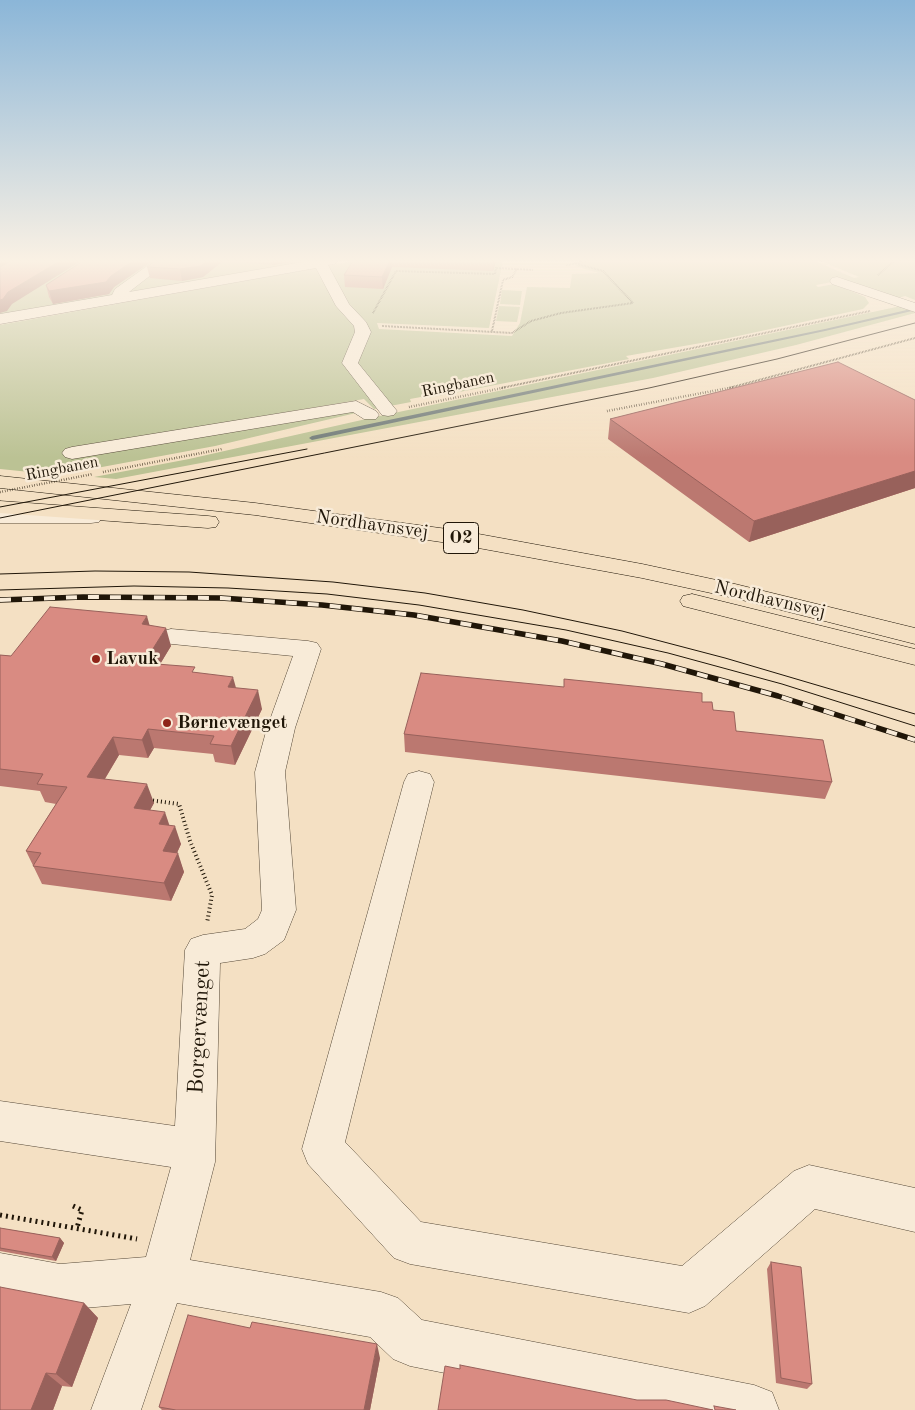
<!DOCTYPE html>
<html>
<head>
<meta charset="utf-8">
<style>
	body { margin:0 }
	canvas { display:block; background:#f4e0c3 }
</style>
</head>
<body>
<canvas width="915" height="1410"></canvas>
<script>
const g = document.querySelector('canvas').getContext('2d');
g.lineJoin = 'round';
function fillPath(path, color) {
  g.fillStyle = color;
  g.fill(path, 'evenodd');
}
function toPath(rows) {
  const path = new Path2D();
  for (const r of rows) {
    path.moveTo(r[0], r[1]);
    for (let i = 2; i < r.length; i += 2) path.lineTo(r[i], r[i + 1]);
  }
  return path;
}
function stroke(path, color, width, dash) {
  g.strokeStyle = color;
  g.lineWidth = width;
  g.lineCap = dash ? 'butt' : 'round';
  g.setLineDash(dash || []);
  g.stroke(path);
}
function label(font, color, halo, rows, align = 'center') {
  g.font = font + ' "Old Standard TT",serif';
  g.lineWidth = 5;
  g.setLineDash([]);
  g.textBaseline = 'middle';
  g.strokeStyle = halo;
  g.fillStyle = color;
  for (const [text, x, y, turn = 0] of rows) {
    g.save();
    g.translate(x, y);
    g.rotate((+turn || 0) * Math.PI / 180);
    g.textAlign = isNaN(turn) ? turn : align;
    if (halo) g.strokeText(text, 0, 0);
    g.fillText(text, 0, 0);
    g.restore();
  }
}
const green = toPath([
	[15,261,320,261,0,317,0,266],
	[355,261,503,261,489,328,377,323,379,329,512,336,520,323,527,287,570,288,572,274,599,273,575,266,583,261,815,261,854,278,859,277,821,261,915,261,915,300,905,296,895,299,838,281,816,285,818,287,834,284,865,297,869,303,863,309,724,339,626,356,629,359,423,399,421,397,410,399,411,402,374,409,364,399,69,449,357,411,356,413,215,446,59,475,0,469,0,325],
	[502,290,522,291,520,305,500,304],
	[499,306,520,307,517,322,496,321],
	[901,306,915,311,915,313,796,345,653,378,116,479,94,477,189,459,375,417]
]);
const stream = toPath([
	[911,309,913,310,912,311,825,331,312,440,309,438,312,436,825,329,911,309]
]);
const pathFar3 = toPath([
	[566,265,589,261],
	[878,275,894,261],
	[373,313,396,271,495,274,496,268,533,270],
	[382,326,512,333,531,321,561,313,633,303,603,271,574,263],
	[492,331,503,280,512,277,517,269],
	[501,388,870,311],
	[729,388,915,338]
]);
const pathFar2 = toPath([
	[409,407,507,387],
	[607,411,734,387],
	[103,472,222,449]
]);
const pathFar1 = toPath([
	[149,800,179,804,190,841,212,895,207,923]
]);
const path = toPath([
	[73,1206,82,1210,77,1228],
	[0,1215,137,1239]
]);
const minor = toPath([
	[154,261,169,261,129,292,308,261,337,261,335,264,328,265,349,304,366,322,371,332,358,363,397,411,394,415,388,416,382,415,342,363,355,332,354,326,336,306,316,268,0,324,0,314,112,295,115,289,154,261],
	[837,277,915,303,915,312,832,284,830,281,832,278,837,277],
	[356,401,376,411,379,415,376,419,364,419,353,412,72,459,65,457,62,453,65,449,72,447,356,401],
	[0,511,91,511,99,512,102,517,99,522,91,523,0,523,0,511],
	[171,629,308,641,317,643,321,649,295,728,285,772,296,910,284,940,265,954,253,958,220,963,215,1162,190,1260,381,1292,398,1298,422,1320,754,1385,772,1392,779,1410,630,1410,410,1366,393,1359,370,1337,177,1303,141,1410,91,1410,131,1304,60,1310,0,1299,0,1253,60,1264,146,1257,171,1167,0,1141,0,1101,175,1126,185,950,191,939,203,935,245,929,258,919,262,910,255,772,267,728,293,656,162,643,158,637,162,631,171,629],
	[419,771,430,774,434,782,345,1142,421,1222,682,1266,794,1171,809,1165,915,1188,915,1232,815,1209,705,1306,689,1313,410,1264,394,1258,308,1164,302,1149,404,782,408,774,419,771]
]);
const highway = toPath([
	[0,476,255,503,462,531,642,564,735,584,915,628,915,644,734,598,642,578,462,545,255,515,0,488,0,476],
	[0,501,208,516,216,517,219,522,216,527,208,528,0,513,0,501],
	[692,594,915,649,915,665,683,606,680,601,683,596,692,594]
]);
const tram = toPath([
	[0,507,307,449],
	[0,518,649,388,777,359,915,323],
	[0,574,95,571,189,572,333,582,425,593,523,610,622,631,725,658,915,714],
	[0,590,134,586,228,588,327,594,419,605,566,630,668,653,782,684,915,726]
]);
const rail = toPath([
	[0,600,83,597,221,598,322,605,414,615,562,641,662,664,778,696,915,740]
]);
const pathBridge = toPath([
	[0,492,93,474]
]);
const wall = toPath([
	[83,261,152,261,114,287,109,294,53,304,49,297,46,285],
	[155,261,293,261,292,262,273,265,223,261,203,277,182,281,150,278,147,267],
	[353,261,496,261,493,271,392,267,383,289,345,287,344,275],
	[915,400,915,488,749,542,608,439,610,419],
	[149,625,171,646,160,664,196,673,236,688,262,709,235,765,215,762,213,754,154,748,148,758,119,755,105,779,154,803,150,810,169,825,181,844,177,853,184,872,171,901,42,884,26,851,56,804,45,802,40,791,0,786,0,655,11,656],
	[702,702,713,710,736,731,832,782,825,799,405,752,404,734],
	[0,1228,60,1238,64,1243,56,1261,0,1251,0,1252],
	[771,1262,812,1384,807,1389,776,1383,767,1269],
	[84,1303,98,1318,72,1387,62,1386,53,1410,0,1410],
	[380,1358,370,1410,162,1410,159,1407]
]);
const shadedWall = toPath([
	[0,261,12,261,0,267],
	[60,261,81,261,12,304,7,311,0,313,0,300,8,292],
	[133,261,152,261,114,287,109,294,53,304,49,291,111,276],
	[207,261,223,261,203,277,182,281,180,269],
	[273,261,293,261,292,262,273,265],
	[390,261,392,261,392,267,383,289,382,277],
	[493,261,496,261,493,271],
	[915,471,915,488,749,542,754,521],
	[147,616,152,634,142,624],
	[166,628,171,646,150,681,144,663],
	[233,677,238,695,228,687],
	[258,690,262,709,235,765,231,746],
	[148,729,154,748,148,758,142,740],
	[113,737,119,755,95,795,87,777],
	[147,784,154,803,141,827,134,808],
	[165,812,171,830,159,824],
	[175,826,181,844,169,870,163,851],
	[178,853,184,872,171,901,164,883],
	[60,1238,64,1243,56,1261,52,1257],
	[84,1303,98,1318,72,1387,56,1374],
	[377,1344,380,1358,370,1410,364,1410],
	[46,1373,62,1386,53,1410,31,1410]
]);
const building = toPath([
	[10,261,60,261,8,292,3,299,0,300,0,267,10,261],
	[83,261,133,261,111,276,106,282,49,291,46,285,83,261],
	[155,261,207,261,201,266,180,269,147,267,155,261],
	[353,261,390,261,382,277,344,275,353,261],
	[838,362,915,400,915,471,754,521,610,419,838,362],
	[50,607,147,616,142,624,166,628,144,663,195,667,192,672,233,677,228,687,258,690,231,746,210,744,214,736,148,729,142,740,113,737,87,777,147,784,134,808,165,812,159,824,175,826,163,851,178,853,164,883,33,866,41,853,26,851,67,787,37,784,43,774,0,769,0,655,11,656,50,607],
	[421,673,564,687,564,679,702,693,702,702,712,702,713,710,734,712,736,731,823,740,832,782,404,734,421,673],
	[0,1228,60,1238,52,1257,0,1248,0,1228],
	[771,1262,801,1267,812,1384,781,1378,771,1262],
	[0,1287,84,1303,56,1374,46,1373,31,1410,0,1410,0,1287],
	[188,1315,250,1328,252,1322,377,1344,364,1410,176,1410,159,1407,188,1315],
	[460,1365,637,1400,666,1400,713,1410,438,1410,445,1366,460,1369,460,1365],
	[714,1406,736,1410,715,1410,714,1406]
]);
const markers = [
	[96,659,5,"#8f2418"],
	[167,723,5,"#8f2418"]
];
const farStreetnames = [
	["Ringbanen",458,385,-12],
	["Ringbanen",62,469,-11]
];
const shields = [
	[461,538,35]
];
const shieldNames = [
	["O2",461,538]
];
const streetNames = [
	["Nordhavnsvej",372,525,8],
	["Nordhavnsvej",770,600,13]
];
const poiNames = [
	["Lavuk",106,659],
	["Børnevænget",177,723]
];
const nearStreetnames = [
	["Borgervænget",200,1027,-87]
];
fillPath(green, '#bbc294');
fillPath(stream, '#6d7876');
stroke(minor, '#554837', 1);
stroke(highway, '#201608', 1);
stroke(pathFar3, '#201608', 2, [0.5, 1]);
stroke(pathFar2, '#201608', 2.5, [0.5, 2]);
stroke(pathFar1, '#201608', 4, [1, 3]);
stroke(path, '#201608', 5, [2, 4]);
fillPath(minor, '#f8ebd8');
fillPath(highway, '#f4e0c3');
stroke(tram, '#201608', 1);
stroke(rail, '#201608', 5.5);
stroke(rail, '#f8ebd8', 4, [11]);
stroke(pathBridge, '#201608', 2.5, [0.5, 2]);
fillPath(wall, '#bb7870');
fillPath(shadedWall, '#98615b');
fillPath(building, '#d98b82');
stroke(building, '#98615b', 1);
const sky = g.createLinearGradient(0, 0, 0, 458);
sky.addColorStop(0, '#8bb6d8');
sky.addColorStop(0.57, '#faf1e4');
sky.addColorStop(1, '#faf1e400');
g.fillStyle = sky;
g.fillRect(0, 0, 915, 458);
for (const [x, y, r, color] of markers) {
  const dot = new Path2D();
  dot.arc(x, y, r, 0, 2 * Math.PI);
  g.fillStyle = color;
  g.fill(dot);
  stroke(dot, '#f8ebd8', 2);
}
label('16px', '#201608', '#f8ebd8', farStreetnames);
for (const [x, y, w] of shields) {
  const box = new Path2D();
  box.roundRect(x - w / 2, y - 15.5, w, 31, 4);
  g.fillStyle = '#f8ebd8';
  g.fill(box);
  stroke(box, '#201608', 1);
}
label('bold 18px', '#201608', null, shieldNames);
label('19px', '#201608', '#f8ebd8', streetNames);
label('bold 19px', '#201608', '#f8ebd8', poiNames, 'left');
label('22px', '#201608', '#f8ebd8', nearStreetnames);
</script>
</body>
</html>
